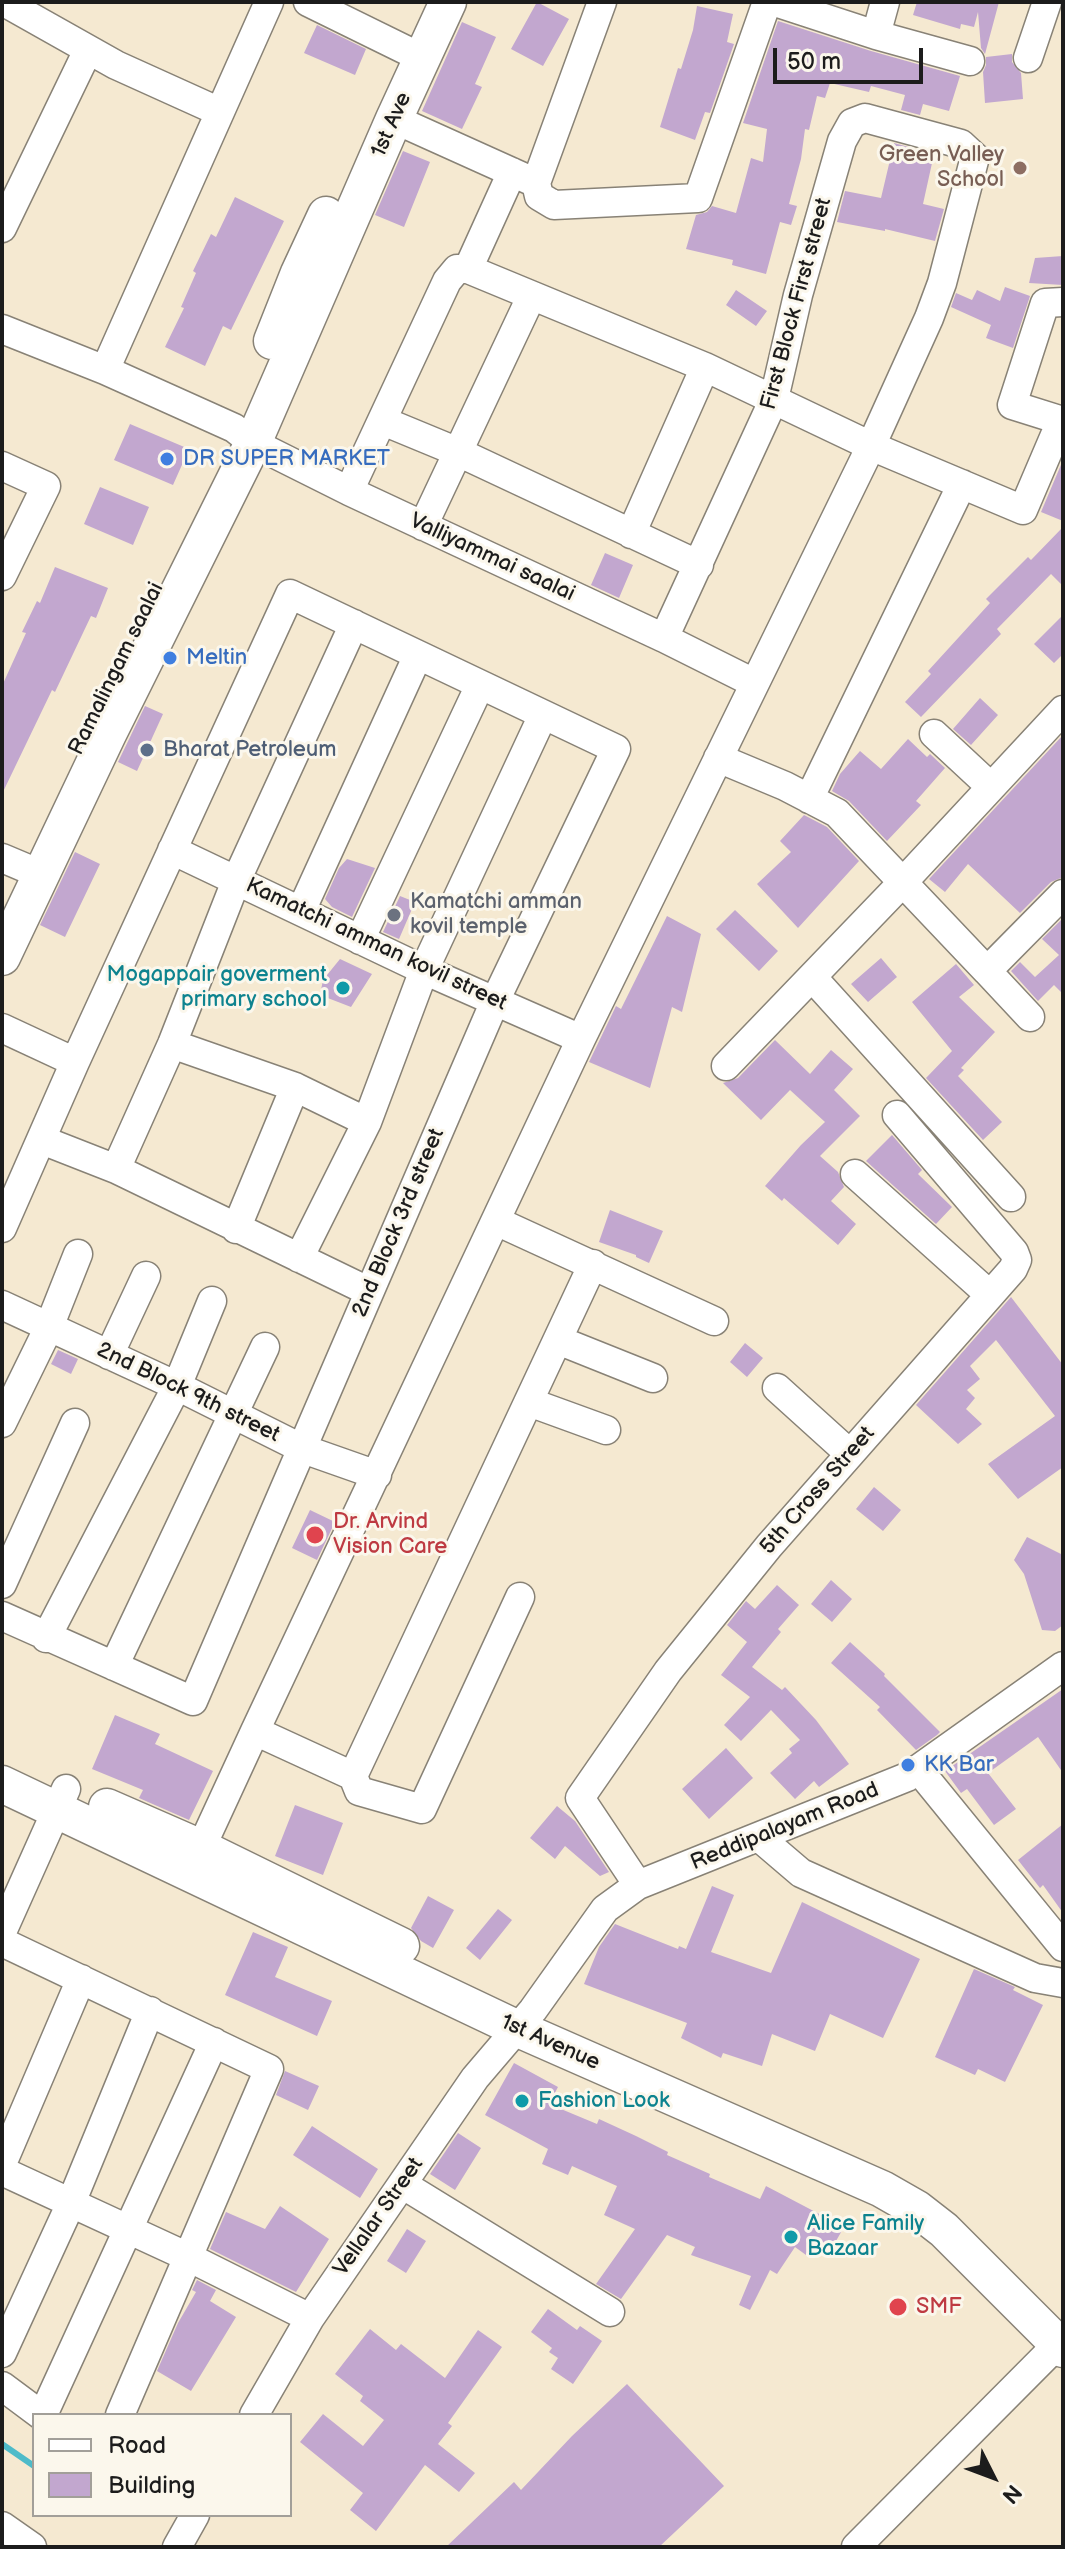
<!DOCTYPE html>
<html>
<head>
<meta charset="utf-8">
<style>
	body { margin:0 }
	#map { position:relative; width:1065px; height:2549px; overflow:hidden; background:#f5e9d1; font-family:"Balsamiq Sans",sans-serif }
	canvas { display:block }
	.frame { position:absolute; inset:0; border:4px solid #1c1c1c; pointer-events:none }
	.legend { position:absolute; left:32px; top:2413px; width:260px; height:104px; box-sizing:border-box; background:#fbf7ec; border:2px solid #a29f99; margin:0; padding:10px 14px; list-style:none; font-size:24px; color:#1c1c1c }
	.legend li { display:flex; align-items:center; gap:16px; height:40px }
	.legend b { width:40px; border:2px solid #a29f99 }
	.north { position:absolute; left:953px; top:2437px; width:80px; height:80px; -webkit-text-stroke:6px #fbf7ec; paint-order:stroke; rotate:132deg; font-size:22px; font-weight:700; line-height:32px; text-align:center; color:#1c1c1c }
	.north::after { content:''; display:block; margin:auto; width:28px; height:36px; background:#1c1c1c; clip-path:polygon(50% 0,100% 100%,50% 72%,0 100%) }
	.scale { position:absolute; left:773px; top:48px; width:150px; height:36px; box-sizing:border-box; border:4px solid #1c1c1c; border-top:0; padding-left:10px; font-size:24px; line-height:28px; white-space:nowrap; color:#1c1c1c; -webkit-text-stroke:6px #fbf7ec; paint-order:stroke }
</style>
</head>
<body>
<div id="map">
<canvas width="1065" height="2549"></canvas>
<div class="frame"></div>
<ul class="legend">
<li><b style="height:10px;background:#fff"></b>Road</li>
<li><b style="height:22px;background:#c2a7cf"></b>Building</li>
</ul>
<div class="north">N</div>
<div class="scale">50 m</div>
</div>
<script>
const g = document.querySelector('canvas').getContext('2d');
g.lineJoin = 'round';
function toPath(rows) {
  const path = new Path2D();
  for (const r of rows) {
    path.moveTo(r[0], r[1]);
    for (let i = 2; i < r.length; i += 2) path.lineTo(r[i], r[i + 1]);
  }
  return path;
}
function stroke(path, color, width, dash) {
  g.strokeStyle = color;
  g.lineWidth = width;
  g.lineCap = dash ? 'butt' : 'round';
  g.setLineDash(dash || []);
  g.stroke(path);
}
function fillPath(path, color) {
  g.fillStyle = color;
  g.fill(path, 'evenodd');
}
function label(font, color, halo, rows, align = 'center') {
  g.font = font + ' "Balsamiq Sans",sans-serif';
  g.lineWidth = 6;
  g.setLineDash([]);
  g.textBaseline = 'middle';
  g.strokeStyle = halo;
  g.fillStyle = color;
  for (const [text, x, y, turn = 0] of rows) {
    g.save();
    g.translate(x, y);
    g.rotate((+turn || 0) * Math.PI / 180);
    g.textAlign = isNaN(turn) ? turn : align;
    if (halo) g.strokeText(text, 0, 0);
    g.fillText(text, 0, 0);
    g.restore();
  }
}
const stream = toPath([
	[2,2444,34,2466]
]);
const building = toPath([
	[537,2,569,19,543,66,511,49],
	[917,2,999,2,985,54,981,48,978,12,974,27,961,24,960,29,913,15],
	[697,6,733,14,727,42,734,44,710,113,705,112,695,140,660,127,678,68,681,69,693,30],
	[778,21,871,51,960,76,949,111,923,104,920,115,901,110,905,95,871,86,869,92,830,83,825,98,817,96,809,130,805,129,801,159,789,204,797,206,791,225,780,222,766,274,732,265,733,260,686,249,696,215,707,212,712,206,736,213,751,158,763,162,767,129,743,123],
	[462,22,496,37,475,84,482,87,462,129,422,111],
	[317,25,366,49,355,75,304,53],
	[1012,54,1012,62,1021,73,1023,99,985,103,983,72,986,65,986,57],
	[894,143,934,154,923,204,944,209,935,241,885,229,885,231,837,222,845,191,881,198],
	[403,151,430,162,404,227,375,215],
	[235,197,284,221,231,330,223,326,205,366,165,347,184,308,181,307,196,273,193,271,211,234,216,237],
	[1063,256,1063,285,1029,283,1035,258],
	[1005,287,1030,296,1013,348,986,338,991,325,951,307,956,293,972,300,977,290,1000,301],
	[736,290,767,311,756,326,726,305],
	[130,424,189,449,173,485,114,460],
	[1063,460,1063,521,1041,512],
	[100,487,149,507,133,545,84,524],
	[1063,527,1063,586,1051,574,997,629,1001,634,921,717,905,702,931,674,928,671,990,603,986,599,1028,557,1031,560],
	[605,553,633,565,619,598,591,585],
	[55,567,108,588,96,618,91,616,55,692,52,690,2,794,2,686,26,633,22,632,37,601,40,603],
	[1063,615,1063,654,1054,663,1034,644],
	[980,698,998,715,971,745,953,729],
	[145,706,163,714,137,771,118,762],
	[1063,735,1063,877,1051,882,1020,913,968,864,945,892,929,879],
	[908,739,927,757,930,754,945,768,916,801,921,805,887,841,849,801,832,791,840,774,860,751,881,769],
	[804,815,827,827,859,861,798,928,757,884,791,852,780,841],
	[75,852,100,864,65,937,40,925],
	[347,859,375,868,352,917,332,907,325,899,339,868],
	[400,896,415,902,399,939,383,932],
	[735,910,778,951,759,971,716,929],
	[667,916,701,934,682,1012,672,1007,650,1088,589,1062,616,1006,621,1009],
	[1063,918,1063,994,1054,985,1038,1001,1011,971,1020,962,1035,977,1059,955,1042,939],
	[881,958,897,977,868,1002,851,984],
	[340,959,372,974,351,1007,320,995,323,980],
	[956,964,974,985,959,997,995,1032,961,1068,964,1070,958,1076,1002,1122,983,1140,926,1078,952,1051,912,1002],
	[775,1040,810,1074,831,1050,853,1069,834,1090,860,1116,820,1156,838,1172,844,1187,831,1201,856,1224,838,1245,784,1198,782,1201,765,1186,801,1145,825,1122,790,1090,761,1120,723,1083,738,1078],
	[892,1135,922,1170,918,1174,952,1207,936,1224,866,1161],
	[610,1210,663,1231,649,1263,636,1257,636,1255,599,1242],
	[1011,1297,1063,1365,1063,1467,1018,1499,988,1464,1055,1416,996,1340,970,1366,980,1379,967,1390,975,1398,966,1409,982,1424,958,1444,916,1405],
	[745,1343,763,1358,747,1377,730,1362],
	[58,1350,78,1359,71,1374,51,1364],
	[874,1487,901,1510,883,1531,856,1509],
	[310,1510,335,1522,317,1560,292,1548],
	[1027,1537,1063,1555,1063,1625,1055,1631,1042,1630,1024,1574,1014,1560],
	[831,1580,852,1599,832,1622,811,1604],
	[777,1585,799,1605,778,1629,781,1632,752,1667,782,1690,785,1687,816,1720,849,1764,819,1787,814,1781,795,1799,770,1773,792,1753,789,1749,800,1740,771,1710,741,1741,724,1725,750,1697,721,1675,747,1642,727,1625,746,1601,755,1609],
	[850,1642,885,1674,884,1676,940,1732,937,1735,916,1750,877,1710,880,1707,831,1663],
	[1063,1689,1063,1773,1038,1737,988,1773,1016,1809,994,1825,967,1789,961,1793,945,1771],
	[115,1715,160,1734,155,1744,213,1771,189,1820,139,1798,143,1790,92,1769],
	[726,1748,753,1778,709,1819,682,1789],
	[295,1805,343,1823,323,1875,275,1856],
	[557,1806,575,1821,609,1872,600,1876,565,1846,555,1859,530,1838],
	[1063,1824,1063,1913,1043,1885,1040,1888,1018,1860],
	[712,1886,734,1895,711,1952,771,1973,802,1902,920,1959,883,2038,830,2014,815,2051,772,2034,762,2066,723,2053,721,2058,681,2038,687,2023,584,1984,599,1947,615,1924,678,1949,679,1946,686,1949],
	[428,1896,454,1910,433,1948,421,1941,411,1928],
	[498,1909,512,1920,480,1960,466,1948],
	[253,1932,288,1947,275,1977,332,2001,317,2036,225,1995],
	[974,1969,1015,1987,1013,1990,1043,2005,1005,2082,978,2069,975,2075,935,2057],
	[514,2063,558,2087,549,2104,597,2124,599,2119,636,2136,668,2152,667,2155,710,2174,709,2177,760,2199,766,2186,844,2227,828,2255,810,2247,806,2255,795,2247,777,2274,770,2270,750,2310,739,2305,751,2276,691,2255,695,2247,667,2235,621,2299,596,2284,635,2229,604,2215,617,2186,572,2166,568,2175,542,2164,548,2149,485,2115],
	[285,2071,319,2086,308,2110,276,2095],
	[312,2126,378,2169,360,2198,293,2155],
	[458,2133,481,2148,455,2190,430,2174],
	[280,2206,329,2239,296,2292,210,2249,226,2212,265,2229],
	[407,2229,426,2241,406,2273,387,2261],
	[197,2280,216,2290,210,2301,236,2317,191,2391,157,2371,178,2323,196,2292,192,2290],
	[548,2309,577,2330,580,2326,602,2341,573,2384,551,2369,558,2358,549,2352,552,2348,531,2332],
	[370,2329,396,2350,401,2344,445,2378,478,2330,502,2347,448,2423,452,2426,438,2444,475,2473,459,2492,425,2465,376,2531,350,2510,363,2493,300,2442,323,2414,363,2446,384,2420,360,2401,363,2396,335,2374],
	[627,2384,724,2486,659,2547,446,2547,514,2482,521,2490,572,2436]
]);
const minor = toPath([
	[4,2,116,65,220,112],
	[308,2,422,58],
	[602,2,536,183,539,196,554,205,698,198,767,2],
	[775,2,876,35,885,2],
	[876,35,970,61],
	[1028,58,1047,2],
	[394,119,536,183],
	[2,228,88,50],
	[468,269,512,172],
	[1063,302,1045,303,1012,405,1063,421],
	[2,329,105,370,234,428,253,443,349,491,664,638,754,683],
	[105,370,269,2],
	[383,421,458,452,699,565],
	[2,466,46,486,2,576],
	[349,491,447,281,457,269,468,269,705,367,871,446,1023,510,1061,421],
	[423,526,531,297],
	[631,534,705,367],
	[934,734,991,787],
	[718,758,785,786,837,813,987,971,1063,894],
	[809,799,962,484],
	[172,850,424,970,581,1039],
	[2,858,40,874],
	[301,911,418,655],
	[360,940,480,685],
	[987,971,1030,1017],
	[812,977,1011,1197],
	[2,1028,75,1062],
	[172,1044,295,1087,367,1122],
	[726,1066,904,881,1063,710],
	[42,1140,116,1169,368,1291],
	[116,1169,172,1044,236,881,354,624],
	[855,1174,990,1295],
	[496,1221,714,1321],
	[2,1228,75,1062,290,594,616,749,495,1001,193,1701,2,1616],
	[236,1229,295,1087],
	[299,1258,367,1122,424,970,543,715],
	[2,1305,177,1386,303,1449,377,1475],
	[558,1340,653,1378],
	[109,1355,146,1276],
	[777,1388,850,1454],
	[529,1402,606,1430],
	[2,1423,49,1327,78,1254],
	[2,1584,75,1423],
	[46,1638,177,1386,212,1301],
	[114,1666,265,1347],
	[255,1731,353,1776,359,1791,422,1809,520,1597],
	[918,1769,1063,1947],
	[353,1776,593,1264],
	[760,1838,801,1873,1035,1978,1063,1983],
	[199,1867,201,1848,255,1731,581,1039,871,446,929,318,942,283,975,157,961,144,865,118,852,123,842,141,798,295,774,399,664,638],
	[638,1885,580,1798,668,1671,769,1546,1013,1269,1017,1260,1014,1252,897,1115],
	[2,1932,66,1789],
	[2,1942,269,2069,120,2415],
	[2,2164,81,1979],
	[2,2171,186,2256,310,2318],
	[402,2184,610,2312],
	[2,2353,71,2203,150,2011],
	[2,2386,41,2415],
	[43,2415,214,2042],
	[254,2415,310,2318,475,2078,533,2010,605,1909,638,1885,907,1777,1063,1666],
	[2,2526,32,2547],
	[177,2547,195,2515],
	[856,2547,1063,2339]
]);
const major = toPath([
	[272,341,299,273,326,215],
	[2,957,108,734,253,443,394,119,448,2],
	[2,1784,516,2028,882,2189,917,2209,944,2230,1063,2349],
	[107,1807,201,1848,401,1946]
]);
const markers = [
	[1020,168,8,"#8d6e63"],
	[167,459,8,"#3f7fe0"],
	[170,658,8,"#3f7fe0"],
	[147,750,8,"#5c6f8a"],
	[394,915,8,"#6b7280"],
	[343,988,8,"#0f9aa8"],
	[315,1535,10,"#e0444e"],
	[908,1765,8,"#3f7fe0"],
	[522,2101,8,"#0f9aa8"],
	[791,2237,8,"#0f9aa8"],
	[898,2307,10,"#e0444e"]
];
const streetNames = [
	["1st Ave",392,125,-66],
	["First Block First street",797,304,-75],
	["Valliyammai saalai",492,558,25],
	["Ramalingam saalai",117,669,-64],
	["Kamatchi amman kovil street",376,945,25],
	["2nd Block 3rd street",399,1223,-67],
	["2nd Block 9th street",188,1393,26],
	["5th Cross Street",818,1491,-49],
	["Reddipalayam Road",785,1827,-22],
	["1st Avenue",550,2043,24],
	["Vellalar Street",379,2217,-55]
];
const educationNames = [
	["Green Valley",1004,155],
	["School",1004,180]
];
const shopNames = [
	["DR SUPER MARKET",183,459],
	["Meltin",186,658],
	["KK Bar",924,1765]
];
const serviceNames = [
	["Bharat Petroleum",163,750]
];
const worshipNames = [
	["Kamatchi amman",410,902],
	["kovil temple",410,927]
];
const cultureNames = [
	["Mogappair goverment",327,975,"right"],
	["primary school",327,1000,"right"],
	["Fashion Look",538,2101],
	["Alice Family",807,2224],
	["Bazaar",807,2249]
];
const healthNames = [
	["Dr. Arvind",333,1522],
	["Vision Care",333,1547],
	["SMF",916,2307]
];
stroke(stream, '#4ebbc9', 6);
fillPath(building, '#c2a7cf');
stroke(minor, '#888276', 31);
stroke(major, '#888276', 39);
stroke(minor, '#fff', 28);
stroke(major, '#fff', 36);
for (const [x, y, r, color] of markers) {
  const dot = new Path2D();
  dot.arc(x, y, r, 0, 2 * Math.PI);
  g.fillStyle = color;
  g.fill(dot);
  stroke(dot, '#fbf7ec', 3);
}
label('22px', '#1c1c1c', '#fbf7ec', streetNames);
label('22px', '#785e54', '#fbf7ec', educationNames, 'right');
label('22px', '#366cbe', '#fbf7ec', shopNames, 'left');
label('22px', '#4e5e75', '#fbf7ec', serviceNames, 'left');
label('22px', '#5b616d', '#fbf7ec', worshipNames, 'left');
label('22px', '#0d838f', '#fbf7ec', cultureNames, 'left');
label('22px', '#be3a42', '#fbf7ec', healthNames, 'left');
</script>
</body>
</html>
